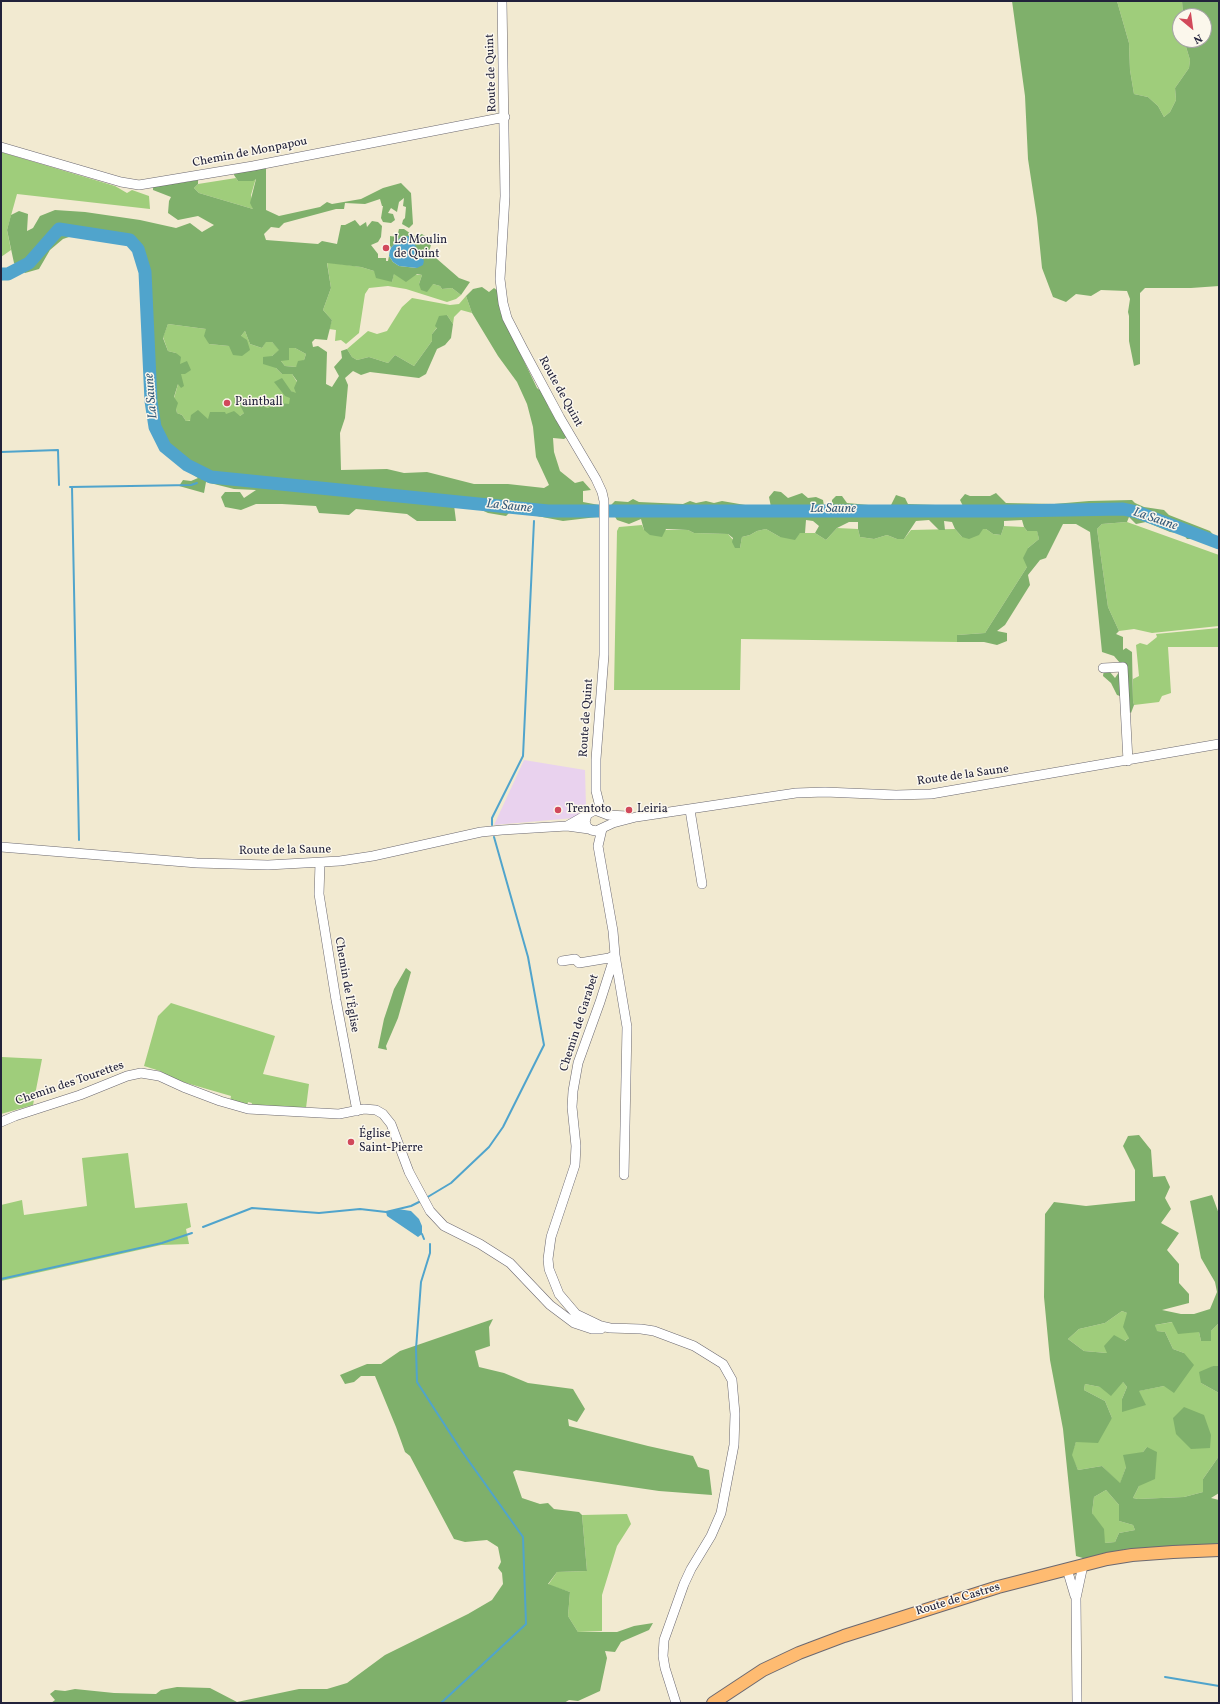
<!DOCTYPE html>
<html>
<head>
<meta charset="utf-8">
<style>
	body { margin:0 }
	#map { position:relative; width:1220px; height:1704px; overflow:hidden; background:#f2ead1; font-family:Vollkorn,serif }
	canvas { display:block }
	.frame { position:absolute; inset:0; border:2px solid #22223b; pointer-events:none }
	.north { position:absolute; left:1172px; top:8px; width:40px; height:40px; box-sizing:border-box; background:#fbf7ec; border:1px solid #a4a2a5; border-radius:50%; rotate:151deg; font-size:11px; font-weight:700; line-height:16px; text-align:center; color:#22223b }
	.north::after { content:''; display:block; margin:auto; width:14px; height:18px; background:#d1495b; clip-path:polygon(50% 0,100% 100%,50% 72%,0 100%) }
</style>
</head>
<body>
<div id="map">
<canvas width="1220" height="1704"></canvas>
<div class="frame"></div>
<div class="north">N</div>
</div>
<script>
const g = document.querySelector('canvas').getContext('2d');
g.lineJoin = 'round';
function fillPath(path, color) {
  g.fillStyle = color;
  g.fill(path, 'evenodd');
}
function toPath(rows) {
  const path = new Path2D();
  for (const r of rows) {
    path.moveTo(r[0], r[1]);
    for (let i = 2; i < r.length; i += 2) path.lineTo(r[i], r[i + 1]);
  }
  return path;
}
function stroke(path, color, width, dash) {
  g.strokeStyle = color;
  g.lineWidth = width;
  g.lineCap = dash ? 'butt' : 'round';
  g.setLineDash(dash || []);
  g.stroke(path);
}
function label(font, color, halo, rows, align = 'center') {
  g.font = font + ' Vollkorn,serif';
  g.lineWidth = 3;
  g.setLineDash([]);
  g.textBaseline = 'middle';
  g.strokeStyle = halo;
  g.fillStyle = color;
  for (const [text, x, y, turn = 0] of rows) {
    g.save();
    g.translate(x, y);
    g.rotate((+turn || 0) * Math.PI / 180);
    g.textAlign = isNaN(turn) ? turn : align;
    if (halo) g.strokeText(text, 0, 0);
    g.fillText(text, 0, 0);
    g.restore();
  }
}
const built = toPath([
	[524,760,585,770,586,807,574,818,494,825]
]);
const green = toPath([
	[1117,1,1182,1,1183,16,1180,16,1180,40,1184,40,1190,60,1189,68,1175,88,1176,100,1170,112,1164,117,1158,106,1148,97,1134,94,1130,70,1129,43],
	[1,152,115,186,127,193,132,190,149,196,150,209,17,194,7,230,11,250,1,257],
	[236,178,238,181,256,178,251,195,253,209,199,193,194,188,198,184],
	[327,262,361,267,374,271,392,282,394,273,422,275,419,284,433,284,440,286,442,289,452,288,461,295,456,299,447,302,406,289,388,286,369,288,365,294,359,333,346,344,341,340,335,341,336,330,329,329,332,320,323,310,331,288],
	[466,296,472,313,461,310,454,317,453,324,447,315,432,334,432,341,414,366,395,355,388,363,369,357,357,360,352,357,347,349,368,331,377,334,387,331,402,307,412,298,450,305,459,304],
	[168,324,206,329,209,344,229,346,241,336,245,331,250,344,262,348,266,341,272,342,280,350,272,356,276,368,282,374,292,374,297,382,296,394,291,391,290,405,280,403,267,408,244,413,240,416,226,414,208,419,186,421,182,415,177,413,176,409,174,398,181,374,176,353,168,351,163,337],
	[289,348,295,348,306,354,304,360,296,367,285,366,281,361],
	[1127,522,1219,555,1219,626,1152,633,1134,629,1119,631,1108,607,1097,529,1102,524],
	[642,525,644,530,688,530,694,533,728,534,740,548,742,537,750,535,757,531,766,529,780,537,800,533,815,533,826,540,837,528,858,529,860,537,874,539,887,535,897,539,904,539,911,530,955,529,962,537,982,529,986,529,993,534,1001,535,1004,526,1024,527,1027,531,1037,530,1039,539,1028,548,1027,567,985,633,957,635,957,642,741,639,740,690,614,690,617,531,619,527],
	[1219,628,1219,647,1168,647,1171,693,1162,696,1159,702,1134,705,1133,701,1133,679,1139,676,1136,645,1140,643,1147,645,1157,637,1156,634],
	[171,1003,275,1036,263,1074,309,1084,306,1108,251,1107,252,1103,248,1102,247,1106,230,1101,231,1096,176,1080,160,1071,144,1066,158,1016],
	[2,1057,42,1059,33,1105,1,1114],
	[128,1153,135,1208,187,1203,191,1227,186,1229,189,1244,161,1245,1,1281,1,1205,22,1200,24,1215,87,1206,82,1158],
	[1122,1311,1127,1313,1129,1338,1107,1353,1084,1351,1068,1339,1079,1329,1105,1323],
	[1173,1322,1199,1332,1201,1341,1211,1341,1211,1331,1219,1323,1219,1366,1213,1366,1201,1383,1219,1393,1219,1456,1203,1479,1203,1492,1184,1497,1138,1499,1133,1498,1139,1486,1147,1447,1143,1452,1126,1467,1120,1484,1102,1466,1078,1470,1071,1455,1076,1442,1112,1418,1105,1401,1084,1390,1085,1384,1100,1387,1123,1382,1127,1387,1122,1399,1138,1391,1164,1386,1184,1353,1173,1349,1165,1332,1156,1331,1155,1325],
	[1106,1490,1119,1505,1119,1521,1133,1525,1135,1530,1119,1533,1115,1542,1105,1543,1092,1513,1094,1497],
	[627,1514,631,1524,617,1546,602,1595,602,1631,578,1632,568,1616,570,1592,548,1585,557,1572,587,1571,582,1515]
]);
const forest = toPath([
	[1012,1,1117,1,1129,43,1130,70,1134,94,1148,97,1158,106,1164,117,1170,112,1176,100,1175,88,1189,68,1190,60,1184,40,1204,40,1204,16,1183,16,1182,1,1219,1,1219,286,1191,288,1145,288,1140,293,1140,364,1134,366,1129,341,1129,316,1128,312,1130,299,1127,291,1101,290,1091,296,1076,294,1066,302,1053,297,1042,268,1037,218,1028,159,1025,96],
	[266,163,266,210,279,216,320,207,327,202,332,204,361,199,383,188,401,183,411,193,413,224,409,228,402,224,403,220,405,218,406,207,403,206,404,198,399,202,397,212,391,208,388,213,393,214,395,220,391,223,383,222,381,218,383,206,382,206,380,199,365,204,345,203,344,209,336,209,284,223,279,228,271,227,264,234,266,240,318,244,322,241,337,244,341,225,345,225,355,220,360,226,366,222,367,227,372,221,378,222,382,226,381,237,378,242,371,245,378,254,378,258,386,258,386,261,388,261,389,256,393,262,399,266,417,268,397,241,390,249,390,236,397,237,399,229,404,229,414,236,422,234,432,241,429,252,459,278,470,282,461,295,452,288,442,289,440,286,433,284,427,292,421,290,419,284,422,275,417,274,406,282,394,274,392,282,376,278,374,271,361,267,327,263,331,288,323,310,332,320,327,340,315,339,312,342,313,347,318,346,327,352,326,384,332,387,339,376,334,367,342,358,341,351,347,349,352,357,357,360,369,357,388,363,395,355,414,366,432,341,432,334,437,328,435,326,439,316,447,315,453,324,451,338,445,345,437,349,426,374,419,378,370,372,361,375,353,371,345,378,348,385,345,418,340,433,341,470,387,469,404,473,427,472,474,484,508,484,544,488,549,485,536,457,533,427,527,404,517,382,498,356,472,313,466,296,473,289,482,287,489,292,494,288,498,291,500,311,537,388,545,394,549,408,567,437,564,439,553,438,554,452,560,471,575,483,583,481,591,490,583,491,583,502,599,505,597,517,563,521,511,511,506,516,488,513,473,506,454,505,456,521,417,521,407,514,356,509,349,515,319,513,316,506,282,504,256,504,241,510,225,507,221,497,225,492,240,492,244,498,256,490,234,489,206,482,204,493,179,486,183,480,191,481,198,478,173,461,156,439,150,422,145,320,140,267,132,247,121,241,75,235,63,239,50,250,39,269,25,273,14,263,7,230,11,215,19,211,28,214,27,231,33,228,40,216,55,210,85,212,140,220,176,228,190,223,202,232,214,225,198,216,178,220,168,213,169,201,171,197,153,190,153,187,198,180,198,184,194,188,199,193,253,209,250,203,256,179,253,181,238,181,234,175,235,168],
	[168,324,206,329,204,336,209,344,229,346,233,355,242,356,250,350,247,340,241,336,245,331,250,344,262,348,266,342,272,342,279,350,272,356,263,357,263,364,276,368,282,374,292,374,297,381,294,388,296,393,291,391,282,378,274,382,285,396,290,398,289,404,280,403,267,408,250,399,239,403,244,413,240,416,234,411,226,414,225,412,210,412,208,419,198,410,191,415,190,421,186,421,182,415,177,413,176,409,178,403,174,397,178,384,181,388,184,386,181,374,185,374,191,370,187,361,180,364,181,357,176,353,168,351,163,338],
	[289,348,295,348,306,354,304,360,298,361,296,367,285,366,281,361,289,360],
	[774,491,781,492,788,498,802,493,808,498,816,497,823,500,824,506,832,506,832,500,836,496,842,496,847,503,890,507,896,495,905,498,908,504,963,506,960,500,965,494,970,496,990,496,996,493,1006,503,1054,504,1089,501,1132,500,1135,503,1144,507,1164,510,1169,515,1210,531,1219,541,1213,546,1197,539,1187,539,1183,534,1170,532,1146,522,1136,524,1129,517,1127,522,1102,524,1097,529,1108,607,1119,631,1116,634,1123,637,1123,650,1126,648,1132,652,1133,701,1134,705,1131,713,1124,707,1123,697,1117,695,1111,683,1103,676,1104,669,1110,672,1115,678,1119,672,1120,663,1114,656,1102,652,1090,532,1076,524,1063,524,1046,558,1040,560,1028,575,1030,585,1005,625,997,631,1007,633,1007,641,997,645,984,642,957,642,957,635,985,633,1027,567,1023,558,1028,548,1039,539,1037,531,1027,531,1024,527,1022,520,1004,521,1004,526,1001,535,993,534,986,529,983,529,979,535,969,539,962,537,955,529,952,522,944,521,945,530,939,530,929,520,916,521,904,539,897,539,887,535,874,539,860,537,858,529,858,522,849,522,837,528,826,540,815,533,819,526,813,521,806,520,805,533,800,533,795,540,780,537,766,529,757,531,750,535,742,537,740,548,735,548,732,542,733,538,728,534,694,533,688,530,666,529,662,537,650,535,644,530,641,519,629,524,617,520,609,507,615,501,628,502,633,499,639,502,683,504,690,501,696,503,706,501,714,503,722,501,751,506,771,507,769,497],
	[406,968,411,972,398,1018,386,1046,387,1050,378,1048,384,1019,394,989],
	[1139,1135,1151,1150,1153,1177,1165,1176,1170,1187,1165,1198,1171,1209,1161,1223,1179,1233,1167,1250,1179,1264,1179,1283,1189,1294,1189,1303,1162,1310,1181,1314,1194,1314,1210,1309,1217,1292,1215,1282,1201,1258,1190,1201,1212,1195,1219,1214,1219,1323,1211,1331,1211,1341,1201,1341,1199,1332,1178,1334,1172,1322,1155,1325,1157,1331,1165,1332,1173,1349,1184,1353,1194,1365,1174,1393,1164,1386,1139,1391,1146,1405,1122,1412,1122,1399,1127,1387,1123,1382,1111,1396,1100,1387,1085,1384,1084,1390,1105,1401,1112,1418,1098,1443,1076,1442,1072,1455,1078,1470,1102,1466,1120,1483,1126,1467,1123,1455,1143,1452,1147,1447,1157,1452,1155,1479,1139,1486,1133,1498,1138,1499,1184,1497,1203,1492,1203,1479,1219,1456,1219,1493,1211,1498,1219,1500,1219,1550,1153,1552,1148,1548,1125,1549,1110,1556,1086,1559,1076,1556,1063,1429,1050,1360,1044,1297,1045,1214,1054,1202,1086,1206,1135,1201,1135,1170,1123,1146,1128,1136],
	[1122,1311,1127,1313,1123,1327,1129,1338,1125,1341,1114,1335,1104,1346,1107,1353,1084,1351,1068,1339,1079,1329,1105,1323],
	[1106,1490,1119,1505,1119,1521,1133,1525,1135,1530,1119,1533,1115,1542,1105,1543,1104,1529,1092,1513,1094,1497],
	[493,1319,489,1327,490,1346,475,1351,479,1367,504,1373,528,1383,573,1389,585,1409,577,1422,568,1419,569,1426,648,1446,693,1456,698,1467,709,1470,712,1495,659,1491,516,1470,513,1472,522,1498,540,1504,548,1503,554,1509,579,1512,582,1515,587,1571,557,1572,548,1584,570,1592,568,1616,578,1632,617,1632,634,1626,653,1623,649,1630,621,1642,615,1652,605,1651,607,1658,600,1691,578,1701,569,1700,564,1703,51,1703,55,1700,50,1694,55,1690,65,1691,75,1689,114,1693,156,1694,161,1690,177,1687,210,1688,237,1702,299,1689,327,1689,347,1683,385,1655,468,1614,492,1600,503,1584,502,1573,498,1568,501,1562,498,1547,487,1540,465,1542,454,1539,410,1456,405,1452,396,1427,375,1376,361,1376,354,1382,345,1384,340,1375,367,1364,381,1364,400,1351],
	[1213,1366,1219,1366,1219,1393,1201,1383,1199,1372],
	[1184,1407,1204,1415,1211,1435,1210,1448,1191,1449,1176,1434,1173,1418]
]);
const water = toPath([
	[408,236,414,243,424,261,423,265,417,268,399,266,393,262,389,256,390,249,397,241,401,237],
	[398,1209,411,1211,419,1219,422,1226,422,1234,418,1237,387,1216,386,1212]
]);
const stream = toPath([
	[1,452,58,450,59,485],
	[202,479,208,476],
	[70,487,191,485,197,483],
	[72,487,79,840],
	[534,513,535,510],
	[492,825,492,818,523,756,534,521],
	[426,1198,451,1183,489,1147,503,1127,544,1045,528,957,494,837],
	[203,1227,252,1208,319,1213,360,1209,386,1212,411,1206,421,1201],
	[422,1234,424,1239],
	[430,1244,430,1253,421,1282,416,1349,417,1382,461,1450,523,1537,526,1624,441,1703],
	[1,1279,162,1243,192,1233],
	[1165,1677,1219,1686]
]);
const river = toPath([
	[1,274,8,274,29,263,59,229,130,240,138,249,145,272,151,401,155,427,165,447,187,465,211,477,548,511,1011,511,1123,509,1137,512,1219,543]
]);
const minor = toPath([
	[502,1,505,196,500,279,503,303,507,318,523,349,560,418,596,479,602,492,604,501,604,655,596,759,596,791,601,811],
	[1,147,121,182,139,185,253,166,505,117],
	[1103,668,1123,667,1128,761],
	[690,810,702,884],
	[587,815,585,822,587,827,591,830,596,831,613,823,636,817,796,793,825,792,896,795,931,794,1219,744],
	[567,826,595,810,608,815,627,816],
	[602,829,598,846,613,931,615,955,600,1002,578,1063,573,1091,572,1107,576,1146,575,1165,551,1237,548,1259,549,1269,559,1294,576,1314,601,1326,610,1328,641,1329,654,1331,694,1346,723,1364,732,1380,735,1414,734,1445,721,1513,711,1536,691,1569,684,1584,664,1640,663,1656,665,1668,676,1703],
	[1,847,197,863,268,865,340,861,373,856,481,832,502,830,567,826,589,829],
	[320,863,319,894,336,1000,357,1111],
	[562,961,575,959,579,963,609,958,615,955,627,1027,624,1175],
	[1,1122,15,1116,80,1095,127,1076,141,1073,159,1076,183,1087,220,1101,248,1109,339,1114,364,1109,376,1110,383,1114,391,1124,409,1172,430,1211,444,1226,480,1244,510,1263,550,1305,574,1323,592,1329,601,1329],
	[1067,1569,1075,1596],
	[1077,1703,1076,1598,1082,1570,1081,1566]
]);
const major = toPath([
	[713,1703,763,1670,799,1653,844,1636,998,1587,1107,1559,1132,1555,1173,1552,1219,1550]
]);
const markers = [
	[386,248,4,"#d1495b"],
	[227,403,4,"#d1495b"],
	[558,810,4,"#d1495b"],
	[629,810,4,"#d1495b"],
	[351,1142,4,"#d1495b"]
];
const streetNames = [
	["Route de Quint",492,73,-92],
	["Chemin de Monpapou",250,153,-11],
	["Route de Quint",560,392,61],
	["Route de Quint",587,718,-86],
	["Route de la Saune",963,776,-8],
	["Route de la Saune",285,851,-1],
	["Chemin de l'Église",346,985,80],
	["Chemin de Garabet",580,1023,-72],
	["Chemin des Tourettes",70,1084,-19],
	["Route de Castres",958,1600,-17]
];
const poiNames = [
	["Le Moulin",394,241],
	["de Quint",394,255],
	["Paintball",235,403],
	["Trentoto",566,810],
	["Leiria",637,810],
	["Église",359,1135],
	["Saint-Pierre",359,1149]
];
const waterNames = [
	["La Saune",152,396,-95],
	["La Saune",509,507,6],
	["La Saune",833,510],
	["La Saune",1155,520,19]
];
fillPath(built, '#e9d2ee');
fillPath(green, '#9fcd7b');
fillPath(forest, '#7fb06b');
fillPath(water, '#50a4cc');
stroke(stream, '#50a4cc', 2);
stroke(river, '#50a4cc', 13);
stroke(minor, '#6b6870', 10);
stroke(major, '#6b6870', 14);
stroke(minor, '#fff', 9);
stroke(major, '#febb71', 12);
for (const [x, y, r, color] of markers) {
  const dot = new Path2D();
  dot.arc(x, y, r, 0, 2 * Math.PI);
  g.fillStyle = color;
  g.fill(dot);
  stroke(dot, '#fbf7ec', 1.5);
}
label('12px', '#22223b', '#fbf7ec', streetNames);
label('12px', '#22223b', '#fbf7ec', poiNames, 'left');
label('italic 13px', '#375c7c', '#fbf7ec', waterNames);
</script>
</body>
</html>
